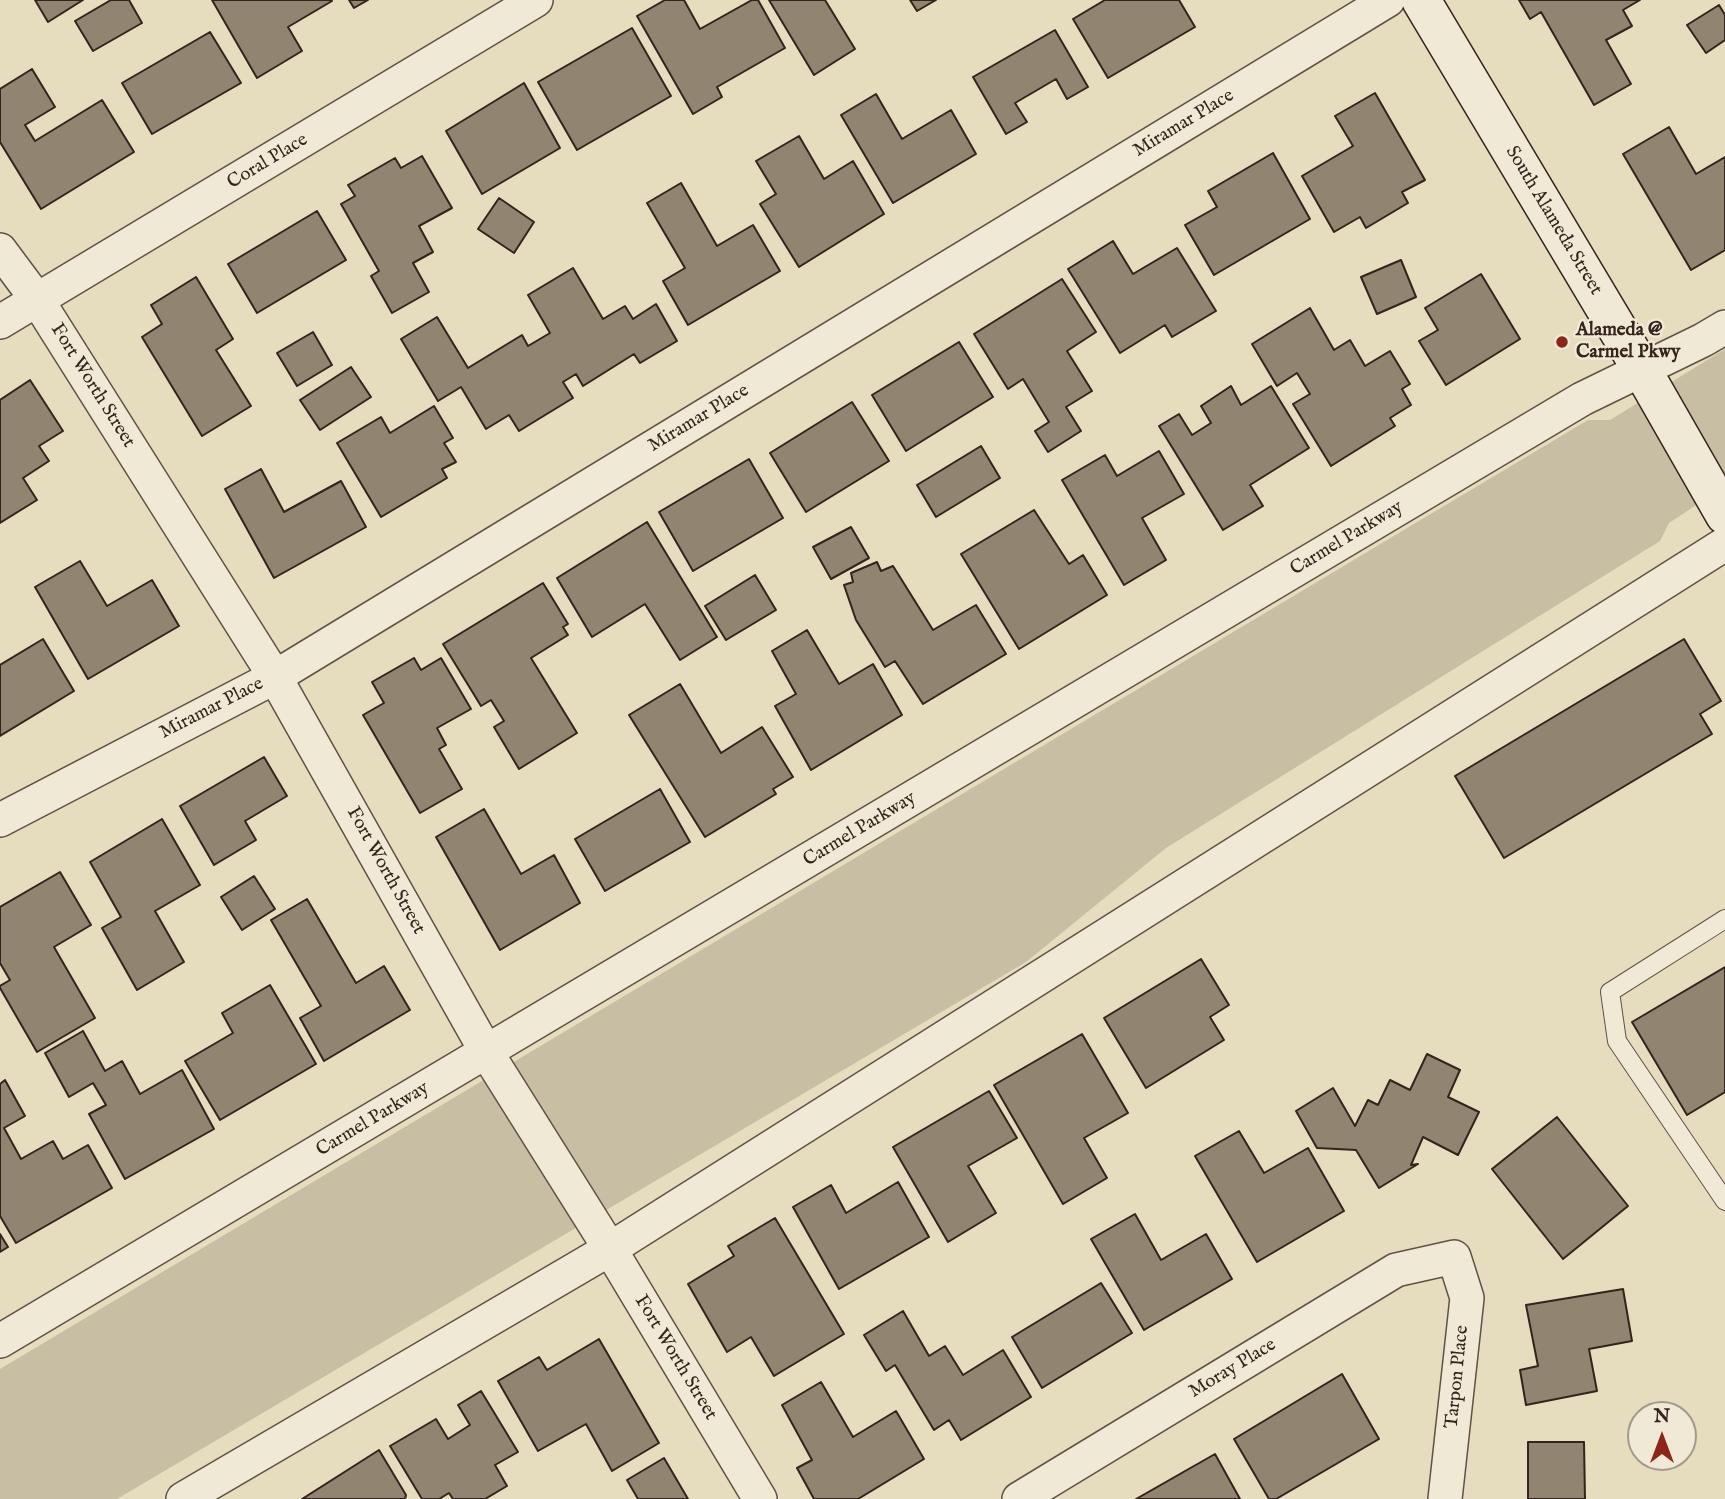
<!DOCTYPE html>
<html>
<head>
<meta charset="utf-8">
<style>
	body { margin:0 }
	#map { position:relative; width:1725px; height:1499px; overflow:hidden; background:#e6ddbf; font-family:"IM FELL English",serif }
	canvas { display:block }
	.north { position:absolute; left:1627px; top:1401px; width:70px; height:70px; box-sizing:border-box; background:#efe9d5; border:2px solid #a49a8b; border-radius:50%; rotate:0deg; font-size:19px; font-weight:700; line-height:28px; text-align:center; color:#34241c }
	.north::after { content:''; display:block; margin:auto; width:24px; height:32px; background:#8f2418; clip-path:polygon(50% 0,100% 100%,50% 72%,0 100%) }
</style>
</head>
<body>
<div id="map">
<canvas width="1725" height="1499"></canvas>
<div class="north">N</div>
</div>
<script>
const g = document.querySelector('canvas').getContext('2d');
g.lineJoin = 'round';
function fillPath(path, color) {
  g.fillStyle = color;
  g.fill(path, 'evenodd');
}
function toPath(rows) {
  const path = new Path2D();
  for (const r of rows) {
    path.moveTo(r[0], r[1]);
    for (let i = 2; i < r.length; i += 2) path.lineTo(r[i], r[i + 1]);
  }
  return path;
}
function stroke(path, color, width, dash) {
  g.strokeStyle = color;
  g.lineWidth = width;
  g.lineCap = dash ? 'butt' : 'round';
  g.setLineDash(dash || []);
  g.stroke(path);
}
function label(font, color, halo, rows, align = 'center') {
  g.font = font + ' "IM FELL English",serif';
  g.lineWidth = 5;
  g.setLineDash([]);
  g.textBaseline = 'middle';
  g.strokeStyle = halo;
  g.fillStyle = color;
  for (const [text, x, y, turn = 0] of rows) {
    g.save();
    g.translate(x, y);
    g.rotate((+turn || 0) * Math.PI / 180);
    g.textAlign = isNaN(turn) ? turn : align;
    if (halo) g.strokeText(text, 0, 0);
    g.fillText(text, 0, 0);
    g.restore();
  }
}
const green = toPath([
	[1725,349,1725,486,1669,523,1660,541,1166,848,1026,962,117,1499,0,1499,0,1369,1588,420,1610,420]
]);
const building = toPath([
	[35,0,83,0,48,22,35,0],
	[111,0,129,0,142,23,93,51,75,21,111,0],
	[212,0,331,0,332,1,288,27,302,51,257,78,212,0],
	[349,0,368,0,354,8,349,0],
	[665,0,684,0,700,29,752,0,758,0,785,48,717,87,722,97,693,114,637,16,665,0],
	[769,0,825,0,855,49,814,75,769,0],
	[910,0,936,0,917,11,910,0],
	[1105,0,1179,0,1195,27,1108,78,1073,19,1105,0],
	[1519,0,1640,0,1623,10,1632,26,1606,40,1631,84,1594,105,1541,12,1530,19,1519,0],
	[1719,5,1725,15,1725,40,1706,53,1687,25,1719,5],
	[632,28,671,96,577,150,538,82,632,28],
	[1055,30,1088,87,1067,99,1056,79,1015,103,1027,122,1006,134,973,77,1055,30],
	[210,32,241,83,152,134,122,83,210,32],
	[32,69,55,107,25,125,35,141,102,100,134,152,41,209,0,142,0,89,32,69],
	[524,83,560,148,482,194,446,131,524,83],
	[1375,93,1425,180,1402,192,1408,203,1366,228,1360,217,1334,232,1302,176,1353,146,1335,116,1375,93],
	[876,94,902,139,951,110,976,154,893,203,841,115,876,94],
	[1669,127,1696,174,1725,157,1725,250,1691,270,1623,154,1669,127],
	[799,136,824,179,853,161,884,214,799,267,760,204,776,194,756,161,799,136],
	[1273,153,1310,219,1214,275,1185,225,1217,207,1208,191,1273,153],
	[422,156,452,208,419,226,433,252,413,263,429,292,392,313,371,276,379,271,341,204,355,196,348,185,395,158,401,168,422,156],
	[681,183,717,246,753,225,780,271,688,325,663,281,685,268,647,203,681,183],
	[499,198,534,222,514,253,478,229,499,198],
	[317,211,346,260,257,313,228,264,317,211],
	[1113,241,1133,274,1177,248,1216,311,1172,337,1165,325,1120,353,1068,269,1113,241],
	[1401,260,1416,297,1377,314,1361,277,1401,260],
	[573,268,603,319,625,306,633,319,656,304,677,341,640,363,634,354,583,386,576,374,563,382,573,398,519,431,509,415,486,429,461,387,438,401,401,339,437,317,468,368,522,335,528,346,550,333,528,295,573,268],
	[1481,274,1520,339,1446,385,1419,341,1438,330,1425,308,1481,274],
	[196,277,233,339,216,350,251,406,202,436,142,337,162,324,151,305,196,277],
	[1062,279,1096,332,1067,351,1092,391,1066,407,1081,431,1048,452,1035,431,1049,422,1023,379,1008,389,974,334,1062,279],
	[1310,308,1334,350,1350,340,1365,366,1390,351,1410,384,1402,389,1411,405,1390,418,1395,426,1331,466,1293,404,1310,394,1297,373,1277,386,1252,344,1310,308],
	[313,332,332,365,297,386,277,353,313,332],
	[959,342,993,397,906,451,872,395,959,342],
	[351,367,371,397,320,430,300,400,351,367],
	[30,380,63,431,39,446,49,461,23,478,37,500,0,523,0,400,30,380],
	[1231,386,1241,405,1271,386,1309,448,1250,485,1263,506,1223,530,1159,426,1179,414,1192,435,1211,423,1201,406,1231,386],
	[852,402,889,461,806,512,770,453,852,402],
	[434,406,453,438,444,443,456,462,442,469,447,478,381,517,337,443,381,417,390,433,434,406],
	[981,446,1000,478,936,517,917,485,981,446],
	[1159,451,1184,494,1142,518,1166,560,1124,585,1062,480,1105,455,1117,476,1159,451],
	[749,459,783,518,693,571,659,512,749,459],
	[261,469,284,512,341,481,366,527,274,578,225,489,261,469],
	[1034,510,1069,564,1083,555,1107,595,1019,649,961,554,1034,510],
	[647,522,717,637,680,660,645,604,592,637,557,578,647,522],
	[851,527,869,558,831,579,813,547,851,527],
	[80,561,107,606,152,580,179,626,88,679,35,587,80,561],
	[877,562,881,571,893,566,933,630,976,605,1006,654,923,704,895,661,885,667,856,620,844,585,853,582,851,573,877,562],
	[755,575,776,610,726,640,705,606,755,575],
	[543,583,568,624,563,627,568,635,531,658,577,733,519,769,494,727,504,721,491,700,481,706,443,644,543,583],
	[807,630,839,684,873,664,902,715,811,770,775,706,796,694,772,651,807,630],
	[43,639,74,691,0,736,0,665,43,639],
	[1684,639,1721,701,1700,714,1712,734,1504,858,1455,776,1684,639],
	[414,658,421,670,441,658,471,709,437,728,446,745,439,749,462,789,420,813,363,715,384,703,372,682,414,658],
	[680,684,721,753,762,727,793,777,773,789,776,794,705,837,629,715,680,684],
	[264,757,287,796,245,821,256,840,214,865,180,806,264,757],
	[660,789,690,842,605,891,575,839,660,789],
	[484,809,521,874,554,855,580,903,500,950,436,837,484,809],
	[162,819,200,885,155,911,184,962,137,990,102,928,121,917,90,862,162,819],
	[60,872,91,925,54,947,95,1018,37,1052,0,988,0,986,10,980,0,963,0,907,60,872],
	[254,876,275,909,242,930,221,897,254,876],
	[307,899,356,983,384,966,410,1010,324,1061,300,1018,321,1006,271,920,307,899],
	[1201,959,1229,1005,1210,1017,1224,1040,1146,1088,1104,1018,1201,959],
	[1725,967,1725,1092,1687,1115,1632,1022,1725,967],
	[270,985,316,1064,220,1120,185,1061,233,1033,222,1013,270,985],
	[83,1031,105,1071,122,1061,140,1094,182,1070,214,1129,125,1179,89,1114,106,1105,93,1083,69,1097,45,1053,83,1031],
	[1082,1034,1128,1113,1084,1138,1107,1178,1063,1204,994,1085,1082,1034],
	[1427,1054,1460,1070,1448,1097,1479,1112,1458,1155,1423,1137,1411,1165,1418,1164,1379,1188,1356,1150,1317,1148,1296,1111,1333,1088,1355,1126,1368,1100,1378,1105,1390,1080,1410,1090,1427,1054],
	[5,1080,25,1116,4,1128,21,1159,53,1141,63,1159,88,1145,112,1188,16,1243,0,1216,0,1084,5,1080],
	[989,1091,1017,1138,968,1166,996,1213,948,1242,893,1147,989,1091],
	[1557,1117,1628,1206,1563,1259,1492,1169,1557,1117],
	[1239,1131,1264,1173,1308,1148,1344,1211,1257,1262,1195,1156,1239,1131],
	[898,1182,929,1237,839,1289,793,1207,831,1185,846,1213,898,1182],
	[1135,1214,1161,1260,1206,1234,1232,1279,1144,1330,1091,1239,1135,1214],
	[775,1218,844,1334,774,1376,751,1337,727,1352,688,1284,734,1256,728,1246,775,1218],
	[0,1234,8,1247,0,1252,0,1234],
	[1101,1283,1132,1333,1042,1388,1012,1337,1101,1283],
	[1623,1289,1632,1341,1589,1349,1597,1391,1526,1405,1520,1370,1538,1366,1526,1305,1623,1289],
	[903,1311,929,1356,945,1346,963,1375,1003,1350,1031,1397,961,1440,949,1420,934,1430,895,1365,886,1371,864,1335,903,1311],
	[599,1339,659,1443,612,1471,586,1424,538,1451,498,1381,539,1357,547,1370,599,1339],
	[1342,1374,1379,1439,1276,1499,1269,1499,1234,1439,1342,1374],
	[821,1382,853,1437,896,1411,924,1459,858,1499,814,1499,797,1468,812,1460,782,1405,821,1382],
	[481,1391,518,1452,495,1465,507,1486,485,1499,453,1499,449,1493,439,1499,422,1499,390,1446,436,1419,448,1439,470,1425,458,1405,481,1391],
	[1528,1442,1584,1442,1585,1499,1528,1499,1528,1442],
	[379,1450,406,1495,405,1499,302,1499,379,1450],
	[1215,1454,1240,1499,1136,1499,1215,1454],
	[664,1458,688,1499,638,1499,627,1480,664,1458]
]);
const service = toPath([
	[1725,919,1610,992,1617,1041,1725,1201]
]);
const minor = toPath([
	[0,250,38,301,275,677,487,1053,610,1249,760,1499],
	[0,322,536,0],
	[0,820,275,677,1388,0],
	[0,1341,1582,399,1703,340,1725,327],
	[183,1499,610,1249,1725,544],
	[1019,1499,1396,1270,1454,1257,1467,1298,1445,1499]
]);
const secondary = toPath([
	[1421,0,1642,370,1725,515]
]);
const markers = [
	[1562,342,7,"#8f2418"]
];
const streetNames = [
	["Miramar Place",1184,124,-31],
	["Coral Place",268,162,-31],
	["South Alameda Street",1553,221,59],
	["Fort Worth Street",92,386,58],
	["Miramar Place",699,419,-31],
	["Carmel Parkway",1347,539,-31],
	["Miramar Place",212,709,-27],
	["Carmel Parkway",860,830,-31],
	["Fort Worth Street",385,871,61],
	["Carmel Parkway",373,1120,-31],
	["Fort Worth Street",675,1358,59],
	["Moray Place",1233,1369,-31],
	["Tarpon Place",1458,1377,-84]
];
const poiNames = [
	["Alameda @",1576,331],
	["Carmel Pkwy",1576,353]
];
fillPath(green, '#c8bea3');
fillPath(building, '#918471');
stroke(building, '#34241c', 2);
stroke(service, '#605245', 20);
stroke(minor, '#605245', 36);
stroke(secondary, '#34241c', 41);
stroke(service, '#efe9d5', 18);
stroke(minor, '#efe9d5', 33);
stroke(secondary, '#efe9d5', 38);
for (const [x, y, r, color] of markers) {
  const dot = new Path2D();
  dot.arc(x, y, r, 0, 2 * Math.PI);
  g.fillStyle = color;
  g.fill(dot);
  stroke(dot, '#efe9d5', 2.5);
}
label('19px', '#34241c', '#efe9d5', streetNames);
label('bold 19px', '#34241c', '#efe9d5', poiNames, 'left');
</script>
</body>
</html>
